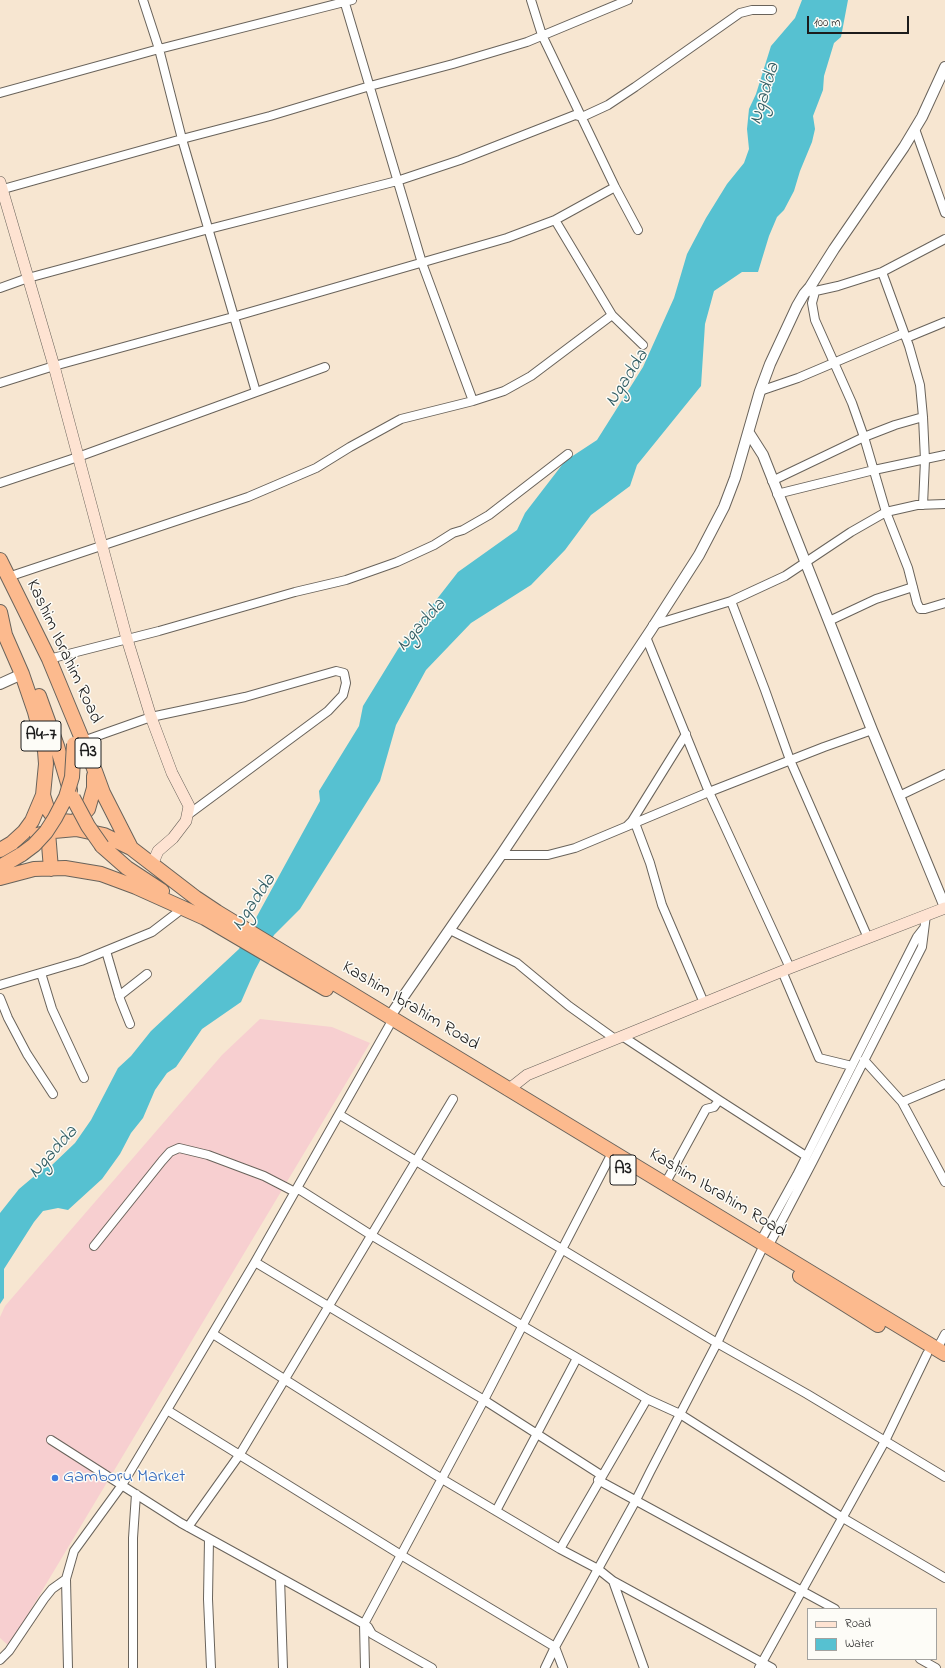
<!DOCTYPE html>
<html>
<head>
<meta charset="utf-8">
<style>
	body { margin:0 }
	#map { position:relative; width:945px; height:1668px; overflow:hidden; background:#f7e6d1; font-family:"Indie Flower",sans-serif }
	canvas { display:block }
	.legend { position:absolute; left:807px; top:1608px; width:130px; height:52px; box-sizing:border-box; background:#fdfcf7; border:1px solid #a3a29f; margin:0; padding:5px 7px; list-style:none; font-size:12px; color:#1c1c1c }
	.legend li { display:flex; align-items:center; gap:8px; height:20px }
	.legend b { width:20px; border:1px solid #a3a29f }
	.scale { position:absolute; left:807px; top:16px; width:102px; height:18px; box-sizing:border-box; border:2px solid #1c1c1c; border-top:0; padding-left:5px; font-size:12px; line-height:14px; white-space:nowrap; color:#1c1c1c; -webkit-text-stroke:3px #fdfcf7; paint-order:stroke }
</style>
</head>
<body>
<div id="map">
<canvas width="945" height="1668"></canvas>
<ul class="legend">
<li><b style="height:5px;background:#fee3d2"></b>Road</li>
<li><b style="height:11px;background:#56c1d1"></b>Water</li>
</ul>
<div class="scale">100 m</div>
</div>
<script>
const g = document.querySelector('canvas').getContext('2d');
g.lineJoin = 'round';
function fillPath(path, color) {
  g.fillStyle = color;
  g.fill(path, 'evenodd');
}
function toPath(rows) {
  const path = new Path2D();
  for (const r of rows) {
    path.moveTo(r[0], r[1]);
    for (let i = 2; i < r.length; i += 2) path.lineTo(r[i], r[i + 1]);
  }
  return path;
}
function stroke(path, color, width, dash) {
  g.strokeStyle = color;
  g.lineWidth = width;
  g.lineCap = dash ? 'butt' : 'round';
  g.setLineDash(dash || []);
  g.stroke(path);
}
function label(font, color, halo, rows, align = 'center') {
  g.font = font + ' "Indie Flower",sans-serif';
  g.lineWidth = 3;
  g.setLineDash([]);
  g.textBaseline = 'middle';
  g.strokeStyle = halo;
  g.fillStyle = color;
  for (const [text, x, y, turn = 0] of rows) {
    g.save();
    g.translate(x, y);
    g.rotate((+turn || 0) * Math.PI / 180);
    g.textAlign = isNaN(turn) ? turn : align;
    if (halo) g.strokeText(text, 0, 0);
    g.fillText(text, 0, 0);
    g.restore();
  }
}
const built = toPath([
	[260,1019,332,1027,370,1043,9,1646,0,1638,0,1317,5,1306,222,1055]
]);
const water = toPath([
	[802,0,848,0,841,37,834,43,824,76,823,90,813,116,815,129,812,142,800,171,794,191,784,210,777,217,769,236,758,272,742,272,714,291,705,324,701,386,637,465,630,486,591,515,565,550,531,585,471,623,426,670,396,725,380,781,300,909,274,935,255,970,241,1002,202,1029,176,1067,167,1073,155,1090,143,1118,131,1133,120,1154,102,1179,68,1210,58,1208,43,1211,34,1222,4,1269,4,1298,0,1304,0,1213,19,1189,44,1168,52,1165,75,1143,91,1120,118,1068,131,1056,151,1031,239,949,320,801,319,791,359,726,363,706,398,649,458,572,517,530,525,513,565,461,597,440,643,367,674,298,687,254,706,218,727,184,744,163,749,149,747,129,749,109,756,94,771,46,795,18]
]);
const minor = toPath([
	[143,0,159,49,182,139,256,392],
	[344,0,422,263,473,401],
	[531,0,542,35,615,187,638,230],
	[0,93,159,49,352,0],
	[915,129,945,213],
	[0,190,182,139,270,116,370,86,453,64,527,42,628,0],
	[555,220,612,315,643,345],
	[882,272,909,346,920,385,923,417,925,460,923,505],
	[0,288,28,278,209,229,397,181,460,160,575,115,582,117,608,105,635,87,740,13,752,10,772,10],
	[811,292,838,286,882,272,945,239],
	[815,292,812,303,815,320,852,403,864,437,886,512,908,568,917,603,920,609,925,609,945,603],
	[906,338,945,322],
	[0,383,54,366,233,317,507,238,555,220,615,187],
	[760,391,798,378,904,333],
	[772,481,864,437,895,425,923,417],
	[0,483,78,457,325,367],
	[777,494,874,470,945,455],
	[8,577,248,497,316,468,350,447,401,419,473,401,504,391,531,376,612,315],
	[731,601,765,690,790,760,868,938],
	[829,621,876,599,913,587],
	[653,625,731,601,785,576,851,532,886,512,917,505,945,504],
	[646,637,709,792,790,968],
	[49,659,159,631,295,592,346,580,397,562,434,545,453,533,463,530,489,515,568,454],
	[83,741,151,717,245,697,336,671,344,673,346,683,343,695,328,711,189,814],
	[899,796,945,774],
	[635,823,650,863,662,905,704,1003],
	[627,826,632,821,686,734],
	[501,855,548,855,575,848,709,792,824,747,872,730],
	[450,930,517,963,569,1006,615,1039],
	[106,951,120,999,130,1024],
	[782,971,819,1058,852,1066],
	[41,973,52,1009,84,1078],
	[0,985,81,961,152,932,182,909],
	[119,996,147,974],
	[0,998,8,1018,27,1054,53,1094],
	[622,1036,719,1100,714,1107,706,1109,665,1184],
	[864,1060,902,1102,945,1182],
	[719,1100,806,1156],
	[902,1102,945,1084],
	[340,1115,717,1343,807,1394,945,1477],
	[297,1188,371,1235,523,1326,647,1399,680,1414,843,1518,945,1578],
	[760,1242,797,1175,917,937,924,928],
	[94,1246,162,1161,170,1152,179,1148,208,1155,264,1176,295,1192],
	[768,1247,813,1161,922,947,926,915],
	[255,1262,484,1400,601,1475],
	[213,1334,442,1479,560,1549,598,1569,613,1581,772,1668],
	[937,1349,945,1334],
	[167,1410,401,1555,555,1647,563,1668],
	[51,1440,181,1523,364,1624,365,1668],
	[598,1480,835,1609],
	[496,1511,577,1358],
	[188,1527,240,1454,453,1099],
	[209,1539,208,1599,211,1668],
	[560,1549,647,1399],
	[280,1578,283,1668],
	[613,1581,644,1668],
	[920,1659,936,1668],
	[0,1660,9,1651,44,1599,52,1589,66,1579],
	[68,1668,66,1579,74,1551,122,1485,167,1410,255,1262,389,1026],
	[133,1668,133,1538,136,1494],
	[432,1668,372,1634,368,1627,364,1624,484,1400,612,1153],
	[545,1668,555,1647,636,1500,650,1472,717,1343,764,1245],
	[759,1668,885,1441,927,1354]
]);
const tertiary = toPath([
	[749,433,763,455,872,730,945,907],
	[0,684,22,674],
	[390,1016,501,855,651,630,699,555,724,507,735,478,760,391,770,364,797,306,804,294,810,287,834,249,904,147,922,117,945,67]
]);
const secondary = toPath([
	[0,182,54,366,127,639,151,717,172,773,189,806,186,821,173,838,158,851,152,865],
	[508,1090,527,1075,790,968,945,908]
]);
const trunk = toPath([
	[0,560,49,659,92,763,103,793,131,848,196,898,217,912,945,1354],
	[0,612,5,635,22,674,35,712,45,751,46,764,43,795,32,821,24,832,12,843,0,850],
	[39,696,57,746,70,790],
	[43,795,47,808,52,815,61,821,73,822,79,819,88,809,94,788,94,776],
	[48,832,51,869],
	[37,835,54,831,76,829,104,835,131,848],
	[102,846,127,868,162,891],
	[0,867,22,854],
	[0,878,34,869,65,868,101,874,136,887,205,918,326,989],
	[800,1276,878,1325]
]);
const trunkBridge = toPath([
	[73,798,88,826,102,846],
	[22,854,34,845,46,832,55,818,66,797,72,777,74,744]
]);
const markers = [
	[55,1478,4,"#3f7fe0"]
];
const shields = [
	[41,736,40],
	[88,753,26],
	[623,1170,26]
];
const shieldNames = [
	["A4-7",41,736],
	["A3",88,753],
	["A3",623,1170]
];
const streetNames = [
	["Kashim Ibrahim Road",63,652,65],
	["Kashim Ibrahim Road",410,1007,31],
	["Kashim Ibrahim Road",717,1194,31]
];
const shopNames = [
	["Gamboru Market",63,1478]
];
const waterNames = [
	["Ngadda",766,94,-73],
	["Ngadda",628,379,-57],
	["Ngadda",422,626,-48],
	["Ngadda",255,903,-56],
	["Ngadda",54,1153,-48]
];
fillPath(built, '#f7cfd0');
fillPath(water, '#56c1d1');
stroke(minor, '#69635b', 10);
stroke(tertiary, '#69635b', 12);
stroke(secondary, '#69635b', 12);
stroke(trunk, '#69635b', 16);
stroke(minor, '#fff', 8);
stroke(tertiary, '#fff', 10);
stroke(secondary, '#fee3d2', 11);
stroke(trunk, '#fcba8e', 14);
stroke(trunkBridge, '#69635b', 16, []);
stroke(trunkBridge, '#fcba8e', 14);
for (const [x, y, r, color] of markers) {
  const dot = new Path2D();
  dot.arc(x, y, r, 0, 2 * Math.PI);
  g.fillStyle = color;
  g.fill(dot);
  stroke(dot, '#fdfcf7', 1.5);
}
for (const [x, y, w] of shields) {
  const box = new Path2D();
  box.roundRect(x - w / 2, y - 15, w, 30, 3);
  g.fillStyle = '#fdfcf7';
  g.fill(box);
  stroke(box, '#1c1c1c', 1);
}
label('bold 17px', '#1c1c1c', null, shieldNames);
label('18px', '#1c1c1c', '#fdfcf7', streetNames);
label('18px', '#366cbe', '#fdfcf7', shopNames, 'left');
label('italic 19px', '#335e64', '#fdfcf7', waterNames);
</script>
</body>
</html>
